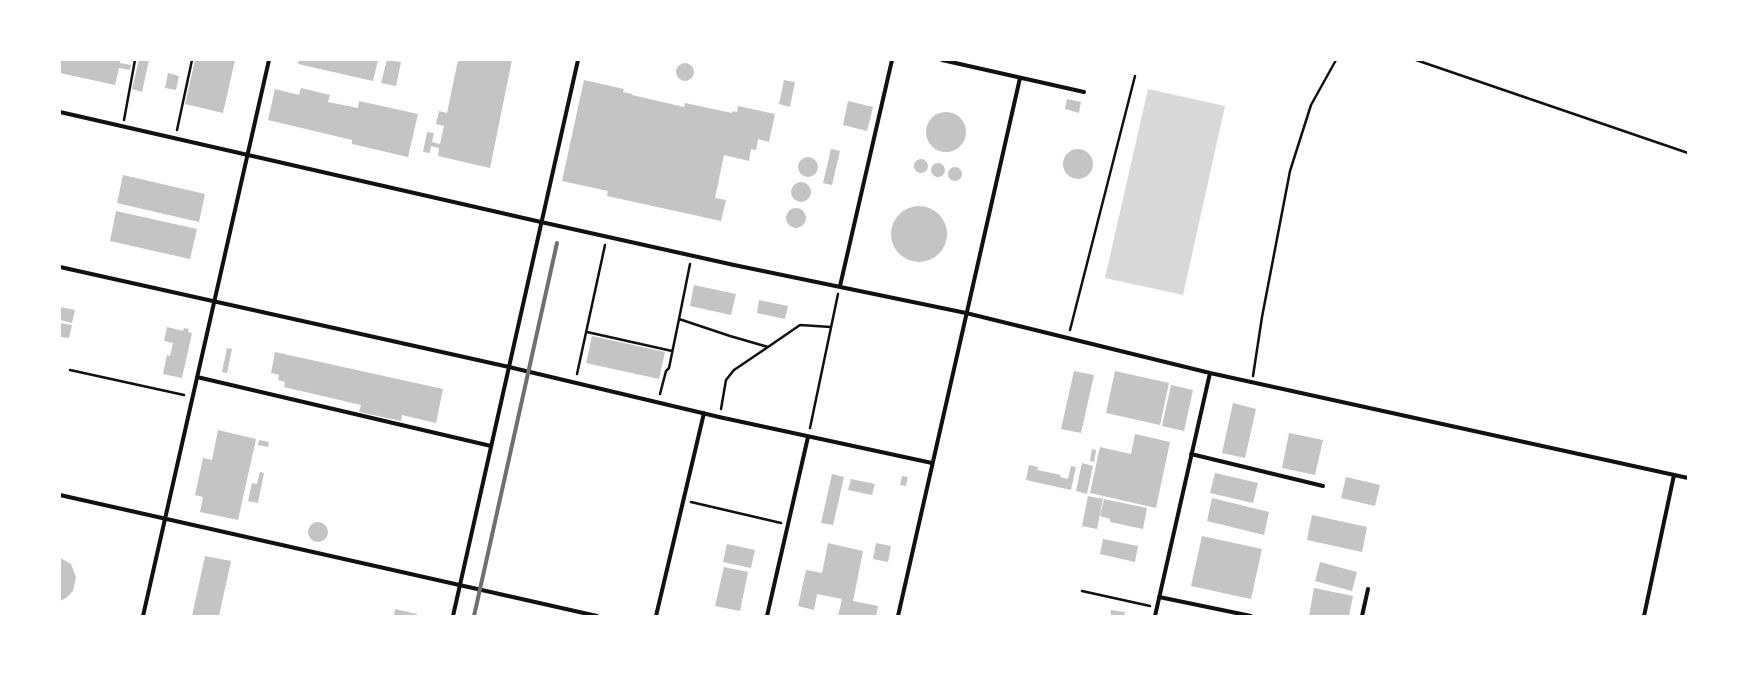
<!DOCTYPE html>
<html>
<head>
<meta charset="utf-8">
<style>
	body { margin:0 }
	#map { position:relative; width:1748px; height:676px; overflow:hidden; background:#fff; font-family:"Roboto Condensed",sans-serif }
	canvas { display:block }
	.frame { position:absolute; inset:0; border:61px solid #fff; pointer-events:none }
</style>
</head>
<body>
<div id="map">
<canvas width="1748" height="676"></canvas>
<div class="frame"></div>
</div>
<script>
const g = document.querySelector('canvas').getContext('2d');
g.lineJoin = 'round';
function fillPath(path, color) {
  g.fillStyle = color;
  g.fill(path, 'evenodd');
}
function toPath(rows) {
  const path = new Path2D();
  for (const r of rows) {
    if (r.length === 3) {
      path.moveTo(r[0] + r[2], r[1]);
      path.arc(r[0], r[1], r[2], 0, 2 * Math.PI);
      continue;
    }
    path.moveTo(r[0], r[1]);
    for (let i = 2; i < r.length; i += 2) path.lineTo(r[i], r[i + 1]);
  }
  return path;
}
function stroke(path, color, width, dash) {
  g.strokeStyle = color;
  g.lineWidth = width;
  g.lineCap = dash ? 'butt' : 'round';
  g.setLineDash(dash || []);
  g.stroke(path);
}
const water = toPath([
	[1148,89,1225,106,1183,295,1105,278]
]);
const building = toPath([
	[60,60,120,60,120,63,131,65,130,70,119,68,115,85,60,73],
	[139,60,149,60,142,92,132,89],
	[195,60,235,60,223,113,185,104],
	[299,60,378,60,373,81,298,64],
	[387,60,401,62,396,86,381,83],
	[458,60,512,60,490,168,438,156,439,148,431,146,430,153,423,152,427,132,434,133,432,142,440,144,444,126,436,124,439,111,447,113],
	[685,72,9],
	[168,73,179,76,176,90,165,88],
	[584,80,624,89,623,92,632,94,632,95,684,107,685,103,732,113,733,111,737,112,738,106,775,114,769,142,758,139,756,150,751,149,749,161,724,155,715,198,726,200,721,221,607,196,608,191,562,181],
	[784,80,795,82,790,107,779,104],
	[301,88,330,95,328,102,358,108,359,101,418,114,408,157,352,144,352,140,268,120,275,89,299,95],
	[1067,99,1081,102,1079,113,1065,109],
	[848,101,873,107,867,131,843,125],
	[946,132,20],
	[1078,164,15],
	[831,149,840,151,832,185,823,183],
	[808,167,10],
	[921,166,7],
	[938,170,7],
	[955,174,7],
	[123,175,205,194,199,222,117,203],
	[801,192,10],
	[919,234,28],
	[796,218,10],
	[116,211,197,229,190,259,110,241],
	[694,285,736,294,731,315,690,306],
	[759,300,788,306,785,319,757,313],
	[60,307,75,310,72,323,60,320],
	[60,323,72,325,69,338,60,337],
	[167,327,183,331,184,328,189,329,188,332,192,333,182,378,163,374,167,355,170,356,173,343,164,341],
	[592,336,665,352,659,379,586,363],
	[227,348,232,349,227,373,222,372],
	[275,352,443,389,436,423,402,415,401,421,359,412,361,405,284,387,285,382,278,380,279,375,271,373],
	[1074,371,1094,375,1081,433,1061,429],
	[1115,371,1169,383,1160,425,1106,413],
	[1171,385,1193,390,1184,431,1162,426],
	[1233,403,1256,409,1245,458,1222,453],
	[218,430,256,439,238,520,200,512,203,497,195,495,203,458,212,460],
	[1289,433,1323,440,1315,475,1282,468],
	[1135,434,1170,442,1156,508,1090,493,1100,447,1131,454],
	[259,440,269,442,268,447,258,445],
	[1092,449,1096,450,1094,462,1090,461],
	[1082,463,1093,466,1087,494,1076,491],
	[1029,465,1038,467,1037,470,1061,475,1060,477,1068,479,1071,466,1076,467,1071,490,1026,480],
	[260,472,264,473,258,503,248,501,252,483,257,484],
	[1215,473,1258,483,1253,503,1210,493],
	[832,474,844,477,833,525,821,523],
	[902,476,908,477,906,486,900,485],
	[1346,477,1380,485,1375,506,1341,498],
	[851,479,875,484,872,495,848,490],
	[1088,496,1103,499,1097,529,1082,526],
	[1212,498,1269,512,1264,535,1207,521],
	[1104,499,1147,508,1143,529,1110,522,1110,519,1100,516],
	[1312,515,1367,527,1362,552,1307,540],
	[318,532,10],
	[1202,536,1262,549,1251,599,1191,586],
	[1103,539,1138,546,1135,562,1100,554],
	[828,543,863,551,853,601,878,606,876,616,838,616,842,599,817,594,814,610,798,606,806,570,822,573],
	[876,543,891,546,888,562,873,559],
	[727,544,755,550,751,568,723,562],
	[205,556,231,561,219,616,192,616],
	[60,558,71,564,76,577,73,591,66,598,60,601],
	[1320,562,1357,572,1352,591,1315,581],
	[724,567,748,572,740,611,715,606],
	[1314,588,1353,596,1349,616,1309,616],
	[395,609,417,614,417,616,394,616],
	[1111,610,1125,612,1124,616,1111,615]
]);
const path = toPath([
	[1416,60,1688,153],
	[124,120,135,60],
	[177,130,192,60],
	[690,264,679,319,730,336,768,347,800,325,831,327],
	[1070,330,1135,76],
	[587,332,672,351],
	[70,370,184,395],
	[577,374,605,245],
	[1253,376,1262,317,1290,171,1311,105,1336,60],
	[660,394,666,371,669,368,679,319],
	[721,409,726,380,734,370,768,347],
	[810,428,838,294],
	[691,502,781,523],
	[1082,591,1150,606]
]);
const service = toPath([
	[942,60,1084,92],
	[60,112,541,222,734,265,966,313,1210,373,1688,478],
	[60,267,509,367,719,417,932,463],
	[840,286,892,60],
	[197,377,491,446],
	[1191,454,1323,486],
	[60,495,597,616],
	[1159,597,1251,616],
	[143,616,269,60],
	[453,616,578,60],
	[656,616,704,413],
	[767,616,808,437],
	[898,616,1020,78],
	[1155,616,1210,373],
	[1362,616,1368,589],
	[1644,616,1674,475]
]);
const rail = toPath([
	[474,616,557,243]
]);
fillPath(water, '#d9d9d9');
fillPath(building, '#c4c4c4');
stroke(path, '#111', 2.5);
stroke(service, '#111', 4);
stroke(rail, '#707070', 4);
</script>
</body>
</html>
